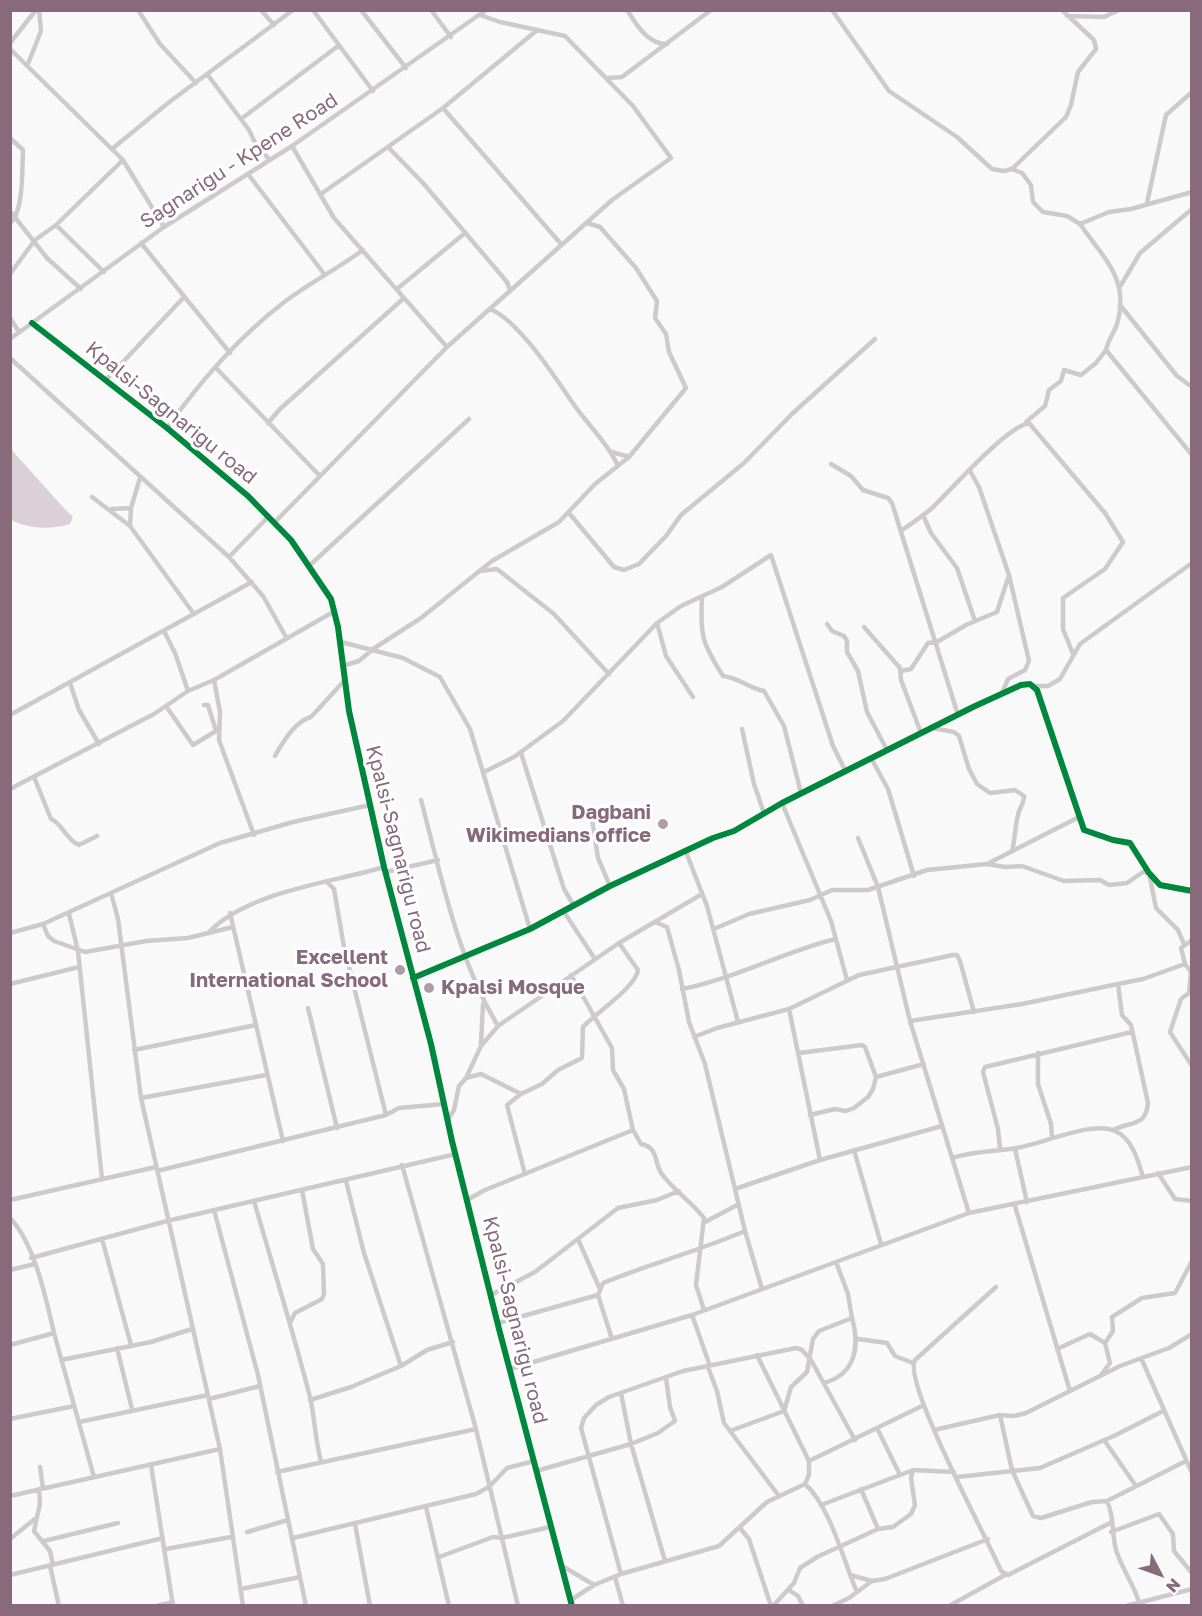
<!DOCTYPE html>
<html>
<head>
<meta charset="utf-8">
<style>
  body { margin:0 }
  #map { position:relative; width:1202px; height:1616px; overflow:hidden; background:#f9f9f9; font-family:"Golos Text",sans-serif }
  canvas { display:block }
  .frame { position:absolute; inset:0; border:12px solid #886a7b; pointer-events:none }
  .north { position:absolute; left:1130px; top:1544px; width:60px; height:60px; -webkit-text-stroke:4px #fff; paint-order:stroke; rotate:131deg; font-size:16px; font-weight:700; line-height:24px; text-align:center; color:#886a7b }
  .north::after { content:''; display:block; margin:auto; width:21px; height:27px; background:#886a7b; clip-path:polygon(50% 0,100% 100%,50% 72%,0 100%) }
</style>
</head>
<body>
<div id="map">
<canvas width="1202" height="1616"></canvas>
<div class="frame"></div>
<div class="north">N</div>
</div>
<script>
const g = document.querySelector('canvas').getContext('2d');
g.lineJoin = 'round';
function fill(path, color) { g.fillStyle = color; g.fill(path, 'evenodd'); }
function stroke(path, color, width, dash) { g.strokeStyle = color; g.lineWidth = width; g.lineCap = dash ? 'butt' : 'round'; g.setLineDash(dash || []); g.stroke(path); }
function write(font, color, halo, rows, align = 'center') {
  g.font = font + ' "Golos Text",sans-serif'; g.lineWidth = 6; g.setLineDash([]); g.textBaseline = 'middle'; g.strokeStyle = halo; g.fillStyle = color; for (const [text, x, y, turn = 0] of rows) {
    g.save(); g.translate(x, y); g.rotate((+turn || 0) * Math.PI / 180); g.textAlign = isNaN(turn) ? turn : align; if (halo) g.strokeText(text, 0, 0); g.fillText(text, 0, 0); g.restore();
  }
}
fill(new Path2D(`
  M10 448 61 505 73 517 70 524C50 530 29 529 11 520Z`), '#dbd0d8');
stroke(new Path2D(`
  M138 10 160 44 196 83
  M261 10 274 25
  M313 10 373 91
  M361 10 406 68
  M431 10 451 37
  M627 10C636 24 648 45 667 44
  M832 10 889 91 957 137 992 169 1004 171 1012 169 1022 173 1031 185 1033 202 1043 212 1067 216 1080 224 1109 212 1131 209 1192 192
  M1067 16 1104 17 1119 10
  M10 43 36 10
  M10 49 123 160 164 227
  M28 64 41 31 39 10
  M207 74 249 130 256 145 270 160
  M608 78 622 77 711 10
  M443 108 561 244
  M241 119 338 46
  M10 138 23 150C22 168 24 212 10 223
  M292 146 334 218 447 347
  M389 148 423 183 507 282 510 290
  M112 149 168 103 293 10
  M1012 169 1066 117 1071 105 1078 72 1096 49 1094 40 1062 10
  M248 174 325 275
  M321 194 443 108 536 31
  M1147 203 1166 115 1192 92
  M10 211 47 258 81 289
  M1080 224C1104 259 1130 279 1117 324 1114 333 1108 340 1106 350L1192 455
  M56 225 104 272
  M141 243 230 353
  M10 274 35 240 56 225 123 160
  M1121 285 1140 253 1192 209
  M397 289 465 233
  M1120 305 1177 376 1192 387
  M490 309C518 320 555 377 572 402 587 424 607 442 618 466
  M10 318 19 332
  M32 323 167 428 248 496 291 540 331 599 338 627 349 711 384 867 431 1044 452 1141 499 1329 572 1606
  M10 339 164 227 292 146 486 10
  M10 358 229 557 263 596 286 637
  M216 368 320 476
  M106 380 184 297
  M1026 422 1045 406 1049 390 1061 381 1064 370 1081 375 1096 363 1106 350
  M268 423 280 409 404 298
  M167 428C199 383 239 337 283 303 308 284 337 269 363 250
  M612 452 629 457
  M831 464 851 476 863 490 888 498 892 503 958 715
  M970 471 979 487 1009 575 1029 661 1025 670 1008 679 1002 693
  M92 497 130 526 194 614
  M112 509 131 508 140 478
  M569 513 614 567 624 570 639 564 666 536 681 515 744 463 793 413 875 339
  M923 515 931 533 957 568 975 621
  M275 522 447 347 612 200 671 158 633 106 565 36 500 22 480 15
  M130 526 131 508
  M902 530C912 523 923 516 932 508 951 490 1006 427 1029 423L1105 513 1123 542 1105 569 1063 598V629L1073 654
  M229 557 269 516
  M310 565 469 419
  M480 571 497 569 554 614 609 674
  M702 597C700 637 702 642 723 676 740 678 748 688 764 691L784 726 801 793
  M657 623 666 656 693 697
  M827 624 832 631 844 636 847 641V652L858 671 867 712 887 750
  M864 627 900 668 901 680 921 733
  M164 631 175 653 188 691
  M341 642 403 658 440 677 470 729 530 929
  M342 666 359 661 373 649 421 618 492 561 559 522 595 484 629 457 686 388 669 352 666 334 655 318 657 301 636 268 600 227 587 223
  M902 671 911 669 928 643 937 642 966 625 997 612 1008 578
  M214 680 220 712 219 740 254 835
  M70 683 79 710 99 744
  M1034 686H1048L1060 679 1080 644 1192 563
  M166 706 193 745 216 731 208 705H204
  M10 715 252 582
  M932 728 954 732 959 736 969 769 977 784 990 793 1015 790 1024 796C1024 804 1019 808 1018 815 1015 827 1015 839 1012 851
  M742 729 754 784 764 813
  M521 753 564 889 574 906
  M275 756C282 743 296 721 311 717L344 681
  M871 758 888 789 914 876
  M484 772 514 757 563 721 657 623 681 606 722 587 771 555 833 746 845 770
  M34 777 51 819C63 824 66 840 79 845L97 836
  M10 789 154 714 188 691 214 680 335 611
  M421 800C441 875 457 958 498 1026
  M782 803 831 921 847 980
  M592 819 598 858 610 886
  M858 838 878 887 910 1021 969 1213
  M686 852 707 906 738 1022
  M987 864 1079 817
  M386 872 438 860
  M327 882 334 889 344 947 386 1115
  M111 893 118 919 141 1098 220 1449 243 1606
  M564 912 595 959
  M230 913 283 1141
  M69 914 78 951 102 1179
  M655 922 667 927 679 970 689 1022 705 1064 745 1231 762 1289
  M43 924 220 843 293 822 370 805
  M714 929 749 914 810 900 832 890H868L927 870 987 864 1005 867 1022 866 1064 881 1100 880 1109 885 1127 883 1143 872 1149 873 1156 908 1178 930 1184 944
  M209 932C249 891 331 883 384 867
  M10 933 43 924 48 936 54 941 85 952 146 941 188 938 233 927
  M1185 964 1191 972 1189 993 1181 999 1170 1032 1192 1066
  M413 978 530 929 610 886 713 838 734 831 782 803 973 707 1021 685 1030 684 1037 690 1084 830 1113 840 1130 843 1149 873 1160 885 1192 891
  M10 984 79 967
  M682 989C733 979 784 952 835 939
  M308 1008 337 1128
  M789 1009 820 1160
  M910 1021 1022 1004 1118 984 1143 979 1185 964 1181 948 1192 940
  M694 1037 717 1028 789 1009 859 975 953 955H957L960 961 974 1012
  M481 1044 483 1004
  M134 1050 256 1025
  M799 1053 862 1045 865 1047 876 1077 873 1089 868 1097 854 1108 846 1111 835 1109 810 1115
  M1038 1053V1084L1051 1124 1052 1137
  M876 1077 924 1064
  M466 1078 481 1074 521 1094
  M141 1098 266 1075
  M448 1120 454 1110 459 1086 466 1078 481 1046 498 1026 619 943 702 894
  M633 1130 641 1144C658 1147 654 1161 661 1173 673 1190 692 1202 704 1218L696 1285 704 1310
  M1113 1130C1131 1121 1146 1127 1148 1103L1131 1025 1122 1015 1118 984
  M1000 1148 998 1129 983 1072 985 1067 1132 1032
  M1015 1149 1027 1202
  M854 1150 881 1244
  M952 1158C974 1151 994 1152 1016 1148 1040 1145 1092 1120 1115 1131 1132 1138 1138 1160 1143 1177
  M402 1165 476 1429 518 1606
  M157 1171 386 1115 399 1108 444 1104
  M1158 1173 1175 1199 1192 1201
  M525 1174 507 1105 521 1094 542 1084 558 1070 582 1058 583 1027C596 1013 636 987 638 970L619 943
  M735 1189 820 1160 942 1126
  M10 1200 156 1167
  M467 1200 485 1190 633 1130 624 1089 613 1070 612 1048 571 975
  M254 1201C273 1267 293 1331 310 1397 315 1419 315 1440 321 1461
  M1015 1206 1070 1391
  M214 1210 258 1375 306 1606
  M10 1218C35 1244 46 1299 54 1333
  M705 1222 739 1204
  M102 1239 131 1345
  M578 1239 599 1287
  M31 1258 167 1221 456 1154
  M10 1270 35 1264
  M996 1287 915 1360C902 1381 988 1540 1001 1571L1008 1575 1112 1522
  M491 1295 535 1272 618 1208 657 1200 679 1191
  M692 1315 710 1366
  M291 1321 295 1313 322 1299 324 1294 323 1264 313 1249 302 1190
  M498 1323 598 1295
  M612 1339 598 1295 603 1283C650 1264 698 1251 745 1231
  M858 1339 887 1343 895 1356 913 1363
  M10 1345 54 1333 94 1477
  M117 1348 132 1409
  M1057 1349 1090 1334 1105 1343
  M757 1355 809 1461V1475L805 1484C830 1506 843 1559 856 1590
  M1141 1358 1192 1473
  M61 1360 151 1342 192 1329
  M401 1366 427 1350 453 1342
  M708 1367 717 1391 724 1423 779 1496
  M510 1369 692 1315 969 1213 1192 1167
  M1101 1375 1110 1363 1105 1343 1113 1331 1112 1317 1142 1298 1175 1293 1192 1261
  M824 1383C856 1374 860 1346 852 1318
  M621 1393 631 1444 665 1561
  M209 1399 260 1386
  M310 1400 351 1387 401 1366 364 1253 346 1181
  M1000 1415 1012 1470 1033 1516 1041 1518 1092 1502 1107 1501 1186 1461
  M10 1419 74 1406
  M79 1422 208 1395
  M877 1428 900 1475 913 1470 954 1472
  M934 1430 1000 1415 1014 1416 1026 1413 1120 1366 1169 1348 1192 1334
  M730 1431 784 1411 791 1387 807 1372 813 1339 819 1331 852 1318 848 1294 836 1262
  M1104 1440 1136 1486
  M809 1461 922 1406
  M151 1465 173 1606
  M40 1467 43 1488
  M536 1471 631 1444 658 1433 675 1421 670 1407 666 1378
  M277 1472 476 1429
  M957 1477 1040 1468 1116 1435 1163 1411
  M39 1489 40 1504 34 1531 50 1551 53 1565
  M861 1489 878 1529
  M10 1496 220 1449
  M1107 1501C1115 1517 1111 1536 1117 1553 1123 1570 1134 1585 1139 1602
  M821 1505 900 1475
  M426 1507 449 1606
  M355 1524 370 1606
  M740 1528 749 1539 771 1606
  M247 1532 288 1520
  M1111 1532 1159 1514 1173 1534 1174 1551 1192 1573
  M293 1538 476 1494 489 1487 507 1468 534 1461
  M10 1539 36 1518
  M44 1541 118 1523
  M166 1549 231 1537
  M439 1557 493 1537 502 1538 550 1527
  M50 1566 59 1606
  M564 1567 594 1585
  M621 1574 581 1428 584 1418 596 1405 609 1397 683 1371 796 1348 802 1350 811 1360 855 1440
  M10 1575 163 1538
  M850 1575 872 1581 885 1579 988 1539
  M615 1577 623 1606
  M241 1589 300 1577
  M789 1590 798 1596 803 1606
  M571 1600 594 1585 621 1574 719 1546 767 1502 805 1484
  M156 1606 173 1602
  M773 1606 794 1583 800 1568 817 1557 878 1529 893 1527 911 1514 915 1505 911 1478 913 1470
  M832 1606 849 1598 872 1581
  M949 1606 1005 1575
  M1126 1606 1192 1589`), '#cdcacc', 4.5);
stroke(new Path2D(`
  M32 323 167 428 248 496 291 540 331 599 338 627 349 711 384 867 431 1044 452 1141 499 1329 572 1606
  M413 978 530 929 610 886 713 838 734 831 782 803 973 707 1021 685 1030 684 1037 690 1084 830 1113 840 1130 843 1149 873 1160 885 1192 891`), '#00873e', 6);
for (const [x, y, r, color] of [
  [663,824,6,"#b09ca7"],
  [400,970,6,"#b09ca7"],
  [429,988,6,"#b09ca7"]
]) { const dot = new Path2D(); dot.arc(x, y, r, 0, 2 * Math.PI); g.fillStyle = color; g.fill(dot); stroke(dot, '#fff', 2); }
write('20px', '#886a7b', '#fff', [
  ["Sagnarigu - Kpene Road",239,161,-33],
  ["Kpalsi-Sagnarigu road",171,413,39],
  ["Kpalsi-Sagnarigu road",398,849,76],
  ["Kpalsi-Sagnarigu road",515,1320,76]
]);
write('bold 20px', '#886a7b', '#fff', [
  ["Dagbani",651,813],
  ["Wikimedians office",651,836],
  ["Excellent",388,958],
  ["International School",388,981],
  ["Kpalsi Mosque",441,988,"left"]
], 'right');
</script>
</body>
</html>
